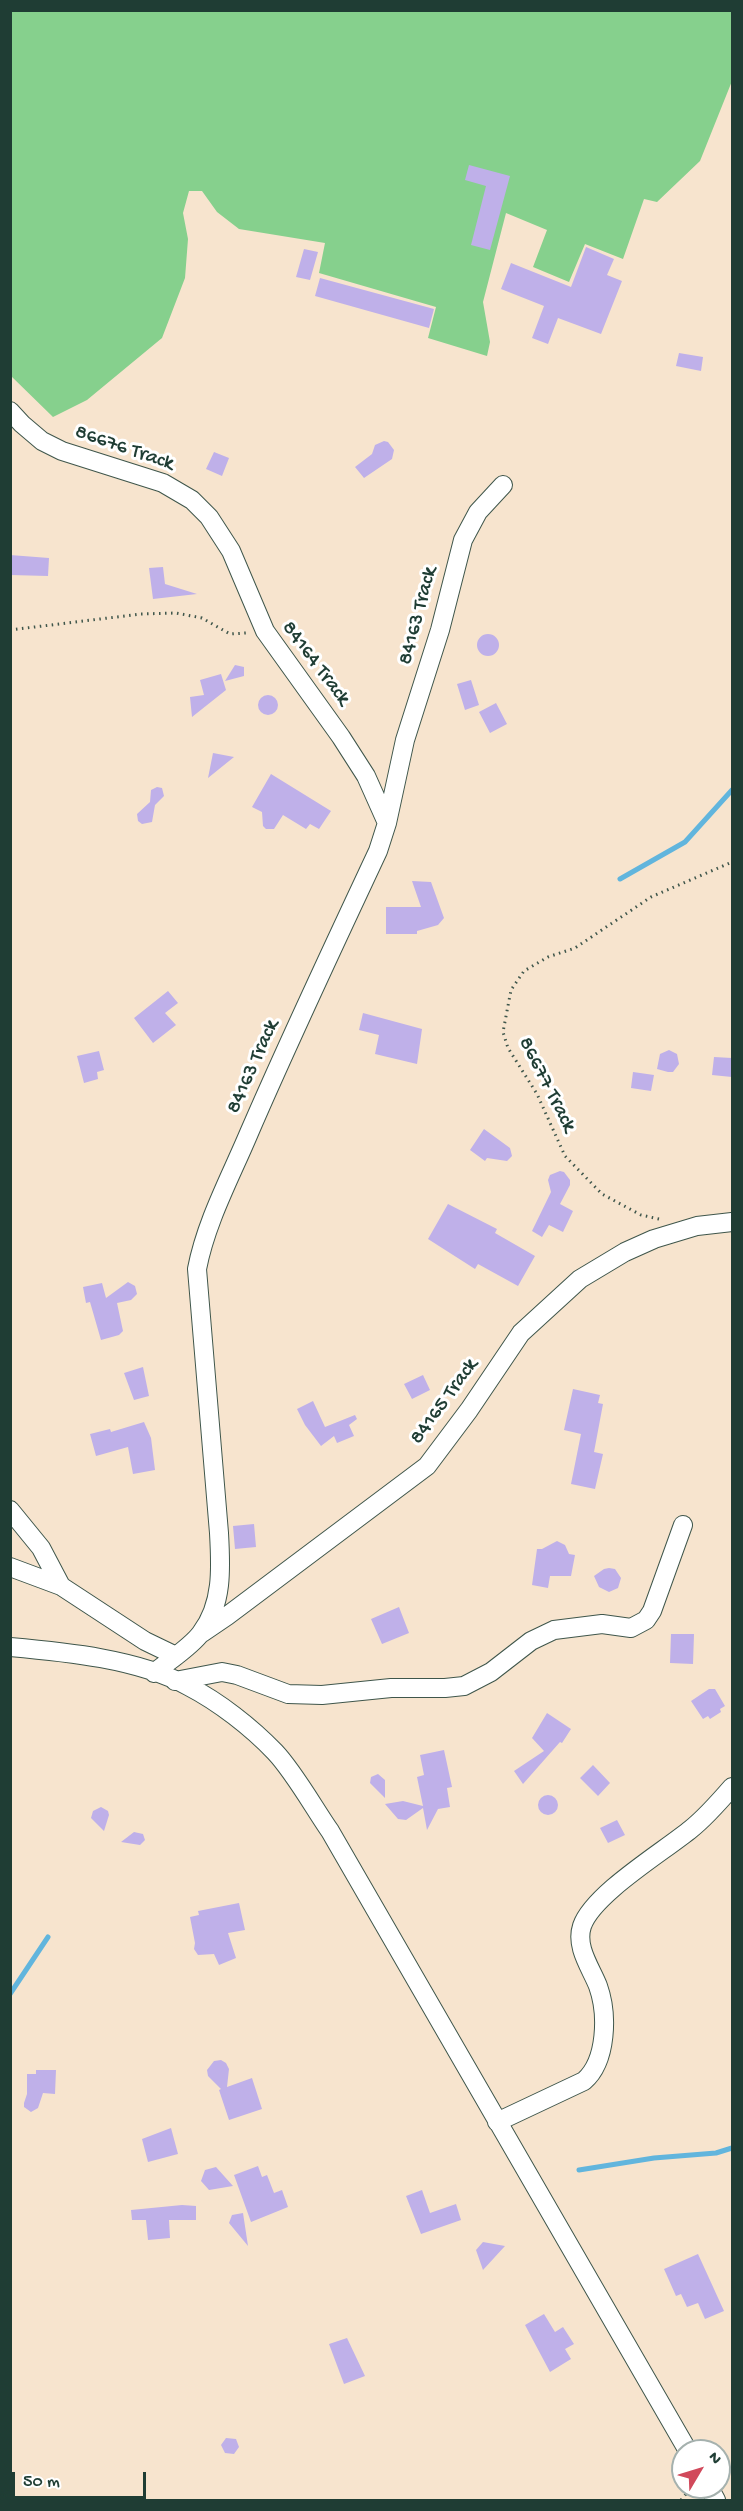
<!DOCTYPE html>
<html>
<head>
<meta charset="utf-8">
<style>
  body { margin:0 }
  #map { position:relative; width:743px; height:2511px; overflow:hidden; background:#f7e4ce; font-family:"Gochi Hand",sans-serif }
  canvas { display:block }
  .frame { position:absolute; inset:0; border:12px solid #1f3d34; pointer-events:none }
  .north { position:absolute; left:671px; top:2439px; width:60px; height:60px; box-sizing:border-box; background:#fff; border:2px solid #a5b1ae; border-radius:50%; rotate:52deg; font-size:16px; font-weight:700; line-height:24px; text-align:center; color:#1f3d34 }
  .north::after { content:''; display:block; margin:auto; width:21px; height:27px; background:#d1495b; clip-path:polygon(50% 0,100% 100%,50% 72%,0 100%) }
  .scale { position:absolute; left:12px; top:2472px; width:134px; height:27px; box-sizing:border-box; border:3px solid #1f3d34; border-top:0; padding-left:8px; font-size:18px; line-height:21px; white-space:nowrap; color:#1f3d34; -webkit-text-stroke:4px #fff; paint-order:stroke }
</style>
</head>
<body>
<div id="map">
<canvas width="743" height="2511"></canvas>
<div class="frame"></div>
<div class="north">N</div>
<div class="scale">50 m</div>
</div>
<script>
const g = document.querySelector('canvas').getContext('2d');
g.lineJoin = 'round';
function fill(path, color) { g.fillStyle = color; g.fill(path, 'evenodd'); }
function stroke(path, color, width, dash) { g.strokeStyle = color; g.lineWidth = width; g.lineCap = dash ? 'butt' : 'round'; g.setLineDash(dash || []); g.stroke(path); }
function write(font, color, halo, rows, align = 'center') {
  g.font = font + ' "Gochi Hand",sans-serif'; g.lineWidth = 6; g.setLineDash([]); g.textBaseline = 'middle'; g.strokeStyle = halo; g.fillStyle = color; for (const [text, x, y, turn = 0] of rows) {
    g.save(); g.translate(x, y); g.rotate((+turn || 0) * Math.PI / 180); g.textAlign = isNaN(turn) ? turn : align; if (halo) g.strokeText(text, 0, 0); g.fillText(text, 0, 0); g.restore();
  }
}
fill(new Path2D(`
  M10 11H732V81L700 161 657 202 644 199 623 259 585 244 569 282 533 267 547 230 506 213 483 302 490 342 487 356 428 338 436 307 319 273 325 243 239 229 217 212 202 191H189L183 213 188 239 185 278 162 338 87 400 53 417 11 376Z`), '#86d08d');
stroke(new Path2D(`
  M620 879 685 842 732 790
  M10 1994 48 1937
  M579 2170 654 2158 716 2153 732 2148`), '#61b5dd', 5);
fill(new Path2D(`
  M469 165 510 176 490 250 471 245 486 186 465 180Z
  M586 247 614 259 607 275 622 281 601 334 558 318 548 344 532 338 544 306 501 289 511 263 571 287Z
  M304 249 318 252 310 280 296 277Z
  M320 278 434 309 429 328 315 296Z
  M679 353 703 357 701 371 676 366Z
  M384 441 388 442 394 450 392 459 364 478 355 467 372 454 375 445Z
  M214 452 229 458 222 476 206 469Z
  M10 555 49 558 48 576 10 575Z
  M163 567 165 584 197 594 153 599 149 568Z
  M477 645a11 11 0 1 1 22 0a11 11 0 1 1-22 0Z
  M235 665 244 667V676L225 681Z
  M221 674 226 690 192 717 190 697 204 695 200 680Z
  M471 680 479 705 465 710 457 684Z
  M258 705a10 10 0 1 1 20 0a10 10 0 1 1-20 0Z
  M496 703 507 724 490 733 479 712Z
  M213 753 234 757 208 778Z
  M271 774 331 811 319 829 310 824 306 829 283 815 274 829H266L263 826 262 812 252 807Z
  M157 787 162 788 164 796 155 805 152 822 142 824 138 821 137 814 150 802 151 790Z
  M412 881 431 882 444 918 438 925 417 931V934H386V907H421Z
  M168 991 178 1003 165 1013 176 1025 153 1043 134 1018Z
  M363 1013 422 1029 417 1064 375 1054 379 1035 359 1030Z
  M669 1050 677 1054 679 1064 673 1072H668L657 1069 660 1054Z
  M99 1051 104 1070 97 1072 98 1079 84 1083 77 1056Z
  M714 1057 732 1058V1077L712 1075Z
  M633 1072 654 1075 651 1091 631 1088Z
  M484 1129 510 1148 512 1156 507 1161 487 1158 485 1161 470 1150Z
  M560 1171 564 1172 570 1180V1185L560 1204 573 1211 563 1232 549 1225 542 1237 532 1231 551 1192 548 1180 550 1175Z
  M448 1204 497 1229 495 1233 535 1256 518 1286 478 1264 475 1269 428 1239Z
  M128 1282 135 1286 137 1294 131 1300 117 1303 123 1331 119 1335 101 1340 90 1302 86 1303 83 1287 102 1283 106 1298Z
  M143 1367 149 1396 134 1400 124 1373Z
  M423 1375 430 1390 412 1399 404 1384Z
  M573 1389 600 1395 598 1403 603 1404 594 1452 603 1454 595 1489 571 1484 581 1434 564 1430Z
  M313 1401 325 1427 355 1415 357 1419 349 1425 354 1436 337 1443 334 1436 321 1446 305 1425 297 1409Z
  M144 1422 151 1438 155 1470 133 1474 128 1447 96 1456 90 1434 110 1429 111 1432Z
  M254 1524 256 1547 235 1549 233 1526Z
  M557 1541 565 1545 569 1554 575 1555 571 1576H550L548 1588 532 1585 537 1549H542Z
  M609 1568 615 1569 621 1578 618 1588 609 1592 599 1587 594 1576 604 1569Z
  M399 1607 409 1633 382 1644 371 1619Z
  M671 1634H694L693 1664 670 1663Z
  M709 1689H715L725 1706 720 1709 721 1712 710 1719 708 1716 703 1719 691 1701Z
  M547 1713 571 1729 562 1743 560 1742 523 1784 514 1771 544 1751 532 1738Z
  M444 1750 452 1787 447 1788 450 1807 438 1809 427 1830 423 1808 406 1820 398 1819 385 1804 403 1801 423 1806 417 1777 424 1775 420 1755Z
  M593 1765 610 1783 598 1796 580 1778Z
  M378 1774 385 1780V1798L370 1783 371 1777Z
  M538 1805a10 10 0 1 1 20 0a10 10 0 1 1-20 0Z
  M101 1807 108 1811 109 1815 104 1831 91 1818 93 1811Z
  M617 1820 625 1835 608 1843 600 1828Z
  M134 1832 143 1834 145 1840 140 1845 121 1842Z
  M239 1903 245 1930 228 1933 236 1958 219 1965 214 1954 198 1955 194 1949 195 1943 190 1917 199 1915 198 1911Z
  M221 2060 226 2063 229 2069 227 2087 252 2078 262 2109 229 2120 219 2090 221 2089 208 2076 207 2070 214 2061Z
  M36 2070H56L55 2094 43 2093 38 2108 31 2112 24 2107V2103L27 2094V2074H36Z
  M171 2128 178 2154 148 2162 142 2139Z
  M258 2166 262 2177 267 2175 274 2193 282 2190 288 2207 251 2222 234 2175Z
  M216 2167 233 2186 209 2190 201 2181 205 2170Z
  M422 2190 430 2213 456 2204 461 2220 421 2234 406 2196Z
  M182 2205 196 2206V2220H169L170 2238 148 2240 146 2220H132L131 2210Z
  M243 2213 248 2246 229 2223 232 2215Z
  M483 2242 505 2246 483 2270 476 2250Z
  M698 2254 724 2311 705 2319 698 2303 687 2307 681 2294 676 2296 664 2269Z
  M544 2314 555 2332 563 2327 574 2344 565 2349 571 2359 550 2372 525 2325Z
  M347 2338 365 2376 344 2384 329 2344Z
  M226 2438 236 2439 239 2447 234 2454 225 2453 221 2445Z`), '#bfb0e9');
const minor = new Path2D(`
  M10 411 22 424 42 441 62 451 163 483 192 500 209 517 231 551 265 631 341 737 366 776 387 823
  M10 1510 41 1548 61 1586
  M10 1567 61 1586 145 1641 174 1655
  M202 1633 227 1616 427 1466 469 1410 521 1333 580 1279 625 1252 654 1239 697 1226 732 1222
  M10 1647C66 1652 138 1659 188 1686 219 1702 251 1727 275 1752 294 1772 314 1808 330 1831L688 2451
  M154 1673C167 1662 191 1647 201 1633 223 1604 221 1568 219 1533L197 1269C206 1222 230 1178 249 1133 290 1038 334 945 378 851L387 823 405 740 440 630 463 540 478 512 503 485
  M175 1681 222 1672 237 1675 288 1694 322 1695 391 1688H445L464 1686 491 1672 531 1641 554 1630 602 1624 631 1628 646 1620 652 1611 683 1525
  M497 2122 584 2081C607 2061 608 2014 598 1986 591 1968 575 1947 582 1926 593 1894 663 1852 691 1829 706 1817 719 1802 732 1787
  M709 2487 716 2500`);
stroke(minor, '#3f564b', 20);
stroke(new Path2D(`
  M10 630 141 614 176 613 202 618 230 634 246 633
  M659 1219 641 1215 602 1194 565 1156 537 1094 508 1048 503 1032 511 990 524 971 548 957 575 948 651 897 732 862
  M681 2500 691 2488`), '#3f564b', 3, [1.5, 4.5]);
stroke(minor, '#fff', 18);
write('21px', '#1f3d34', '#fff', [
  ["86676 Track",124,449,19],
  ["84163 Track",419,616,-75],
  ["84164 Track",315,664,53],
  ["84163 Track",254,1067,-66],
  ["86677 Track",546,1085,63],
  ["84165 Track",445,1402,-54]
]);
</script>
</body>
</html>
